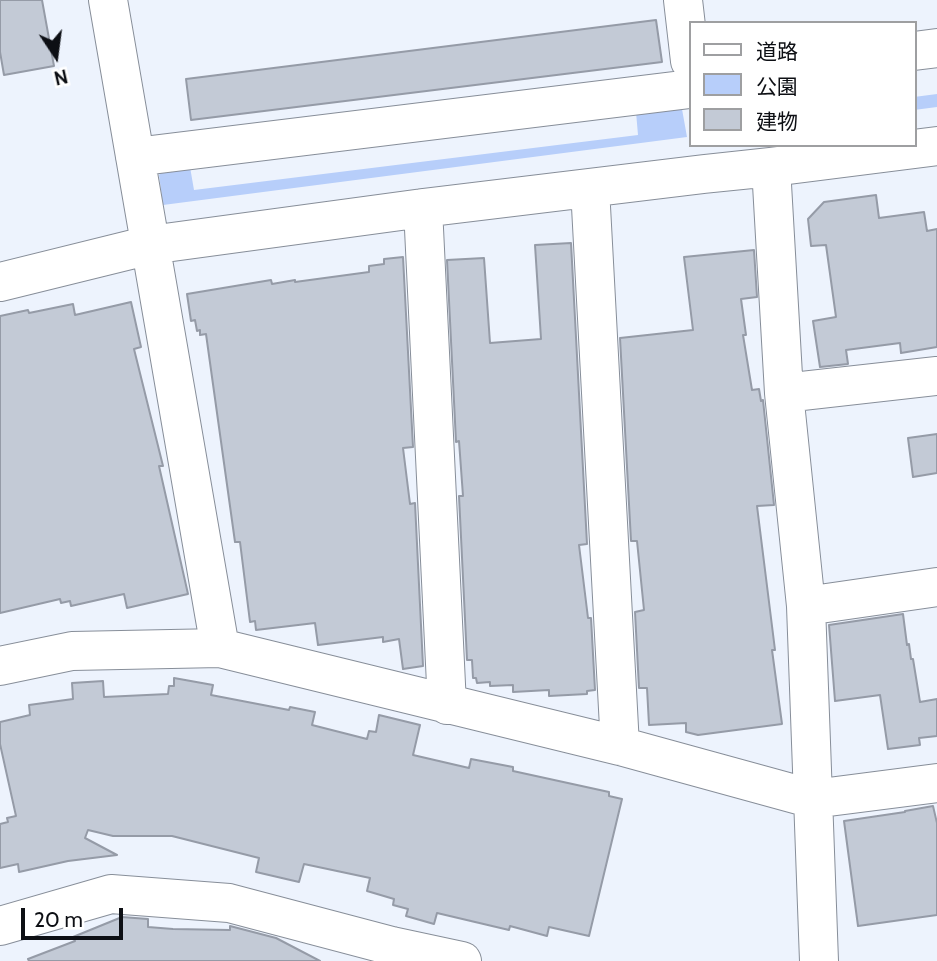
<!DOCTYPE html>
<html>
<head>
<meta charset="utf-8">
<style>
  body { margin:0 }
  #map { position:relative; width:937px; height:961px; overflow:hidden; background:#edf3fd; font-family:Cabin,"Noto Sans JP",sans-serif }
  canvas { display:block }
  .legend { position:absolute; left:689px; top:21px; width:228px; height:126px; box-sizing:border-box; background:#fff; border:2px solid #9e9fa1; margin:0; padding:9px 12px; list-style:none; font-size:21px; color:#0d0f14 }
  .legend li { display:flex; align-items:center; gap:14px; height:35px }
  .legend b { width:35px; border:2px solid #9e9fa1 }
  .north { position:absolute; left:21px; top:21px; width:70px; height:70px; -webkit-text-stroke:5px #fff; paint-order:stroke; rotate:167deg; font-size:19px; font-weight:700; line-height:28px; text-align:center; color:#0d0f14 }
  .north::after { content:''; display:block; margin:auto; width:24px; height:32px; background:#0d0f14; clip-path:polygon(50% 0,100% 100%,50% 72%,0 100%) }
  .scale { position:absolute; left:21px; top:908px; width:102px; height:32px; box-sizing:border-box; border:4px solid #0d0f14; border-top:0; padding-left:9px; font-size:21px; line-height:24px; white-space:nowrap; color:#0d0f14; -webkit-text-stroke:5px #fff; paint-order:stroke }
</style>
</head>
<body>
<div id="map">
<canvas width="937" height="961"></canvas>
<ul class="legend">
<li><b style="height:9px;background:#fff"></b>道路</li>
<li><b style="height:19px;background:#b7cefa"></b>公園</li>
<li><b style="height:19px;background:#c3cad6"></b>建物</li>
</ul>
<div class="north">N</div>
<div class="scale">20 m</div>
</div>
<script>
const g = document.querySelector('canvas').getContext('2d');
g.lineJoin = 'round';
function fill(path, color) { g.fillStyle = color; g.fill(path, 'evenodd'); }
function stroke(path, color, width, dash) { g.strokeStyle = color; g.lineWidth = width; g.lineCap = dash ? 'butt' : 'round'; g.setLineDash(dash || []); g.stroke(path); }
fill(new Path2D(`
  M937 94V107L914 110V97Z
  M682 109 687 137 163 205 159 175 172 161 190 167 194 190 638 135 636 112Z`), '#b7cefa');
const building = new Path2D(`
  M0 0H42L54 66 4 75 0 52Z
  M656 20 662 62 191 120 186 79Z
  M876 195 879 218 924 212 927 231 937 229V347L901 353 900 343 846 350 848 364 820 367 813 321 836 317 826 245 811 246 808 219 824 202Z
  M571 243 587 544 579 545 588 618H591L595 690 587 691V694L549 696V690L513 692V685L490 686V682L477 683 476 678H473L472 660H467L459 496H463L459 441 456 442 447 260 484 258 490 343 541 339 535 245Z
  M754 250 757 297 741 299 746 335H743L752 390 759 389 761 401 763 400 774 505 757 506 775 650H772L782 724 698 735 686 732V723L649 725 647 688H639L635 612 644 610 637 541H631L620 338 693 330 684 257Z
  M403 257 413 447 403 448 410 504 415 503 423 666 403 669 399 639 383 642V637L318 645 315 623 256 630 255 621 250 622 240 542H235L206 334 200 335V330L197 331 195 320 191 321 187 294 271 280 272 284 295 280V282L369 272V266L384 264V259Z
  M131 302 141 347 134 349 163 466H159L188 594 127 608 124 594 71 606 70 601 61 603 60 599 0 613V316L28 310 29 313 73 304 75 315Z
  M937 434V473L913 477 908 438Z
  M903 614 907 645 909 644 911 659H913L920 702 937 699V736L919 738 920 745 888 749 880 695 835 701 829 625Z
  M174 678 213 685 211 695 289 710 290 707 315 712 312 725 367 739 369 731 376 732 379 715 420 725 413 755 469 768 471 759 513 767V771L609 792V796L622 799 589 936 549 927 547 936 510 926 509 930 437 913 434 924 406 916 408 909 393 905 394 899 367 891 370 878 304 864 299 882 256 872 259 858 172 836H113L88 830 85 838 117 855 68 861 19 872 18 864 0 868V824L8 822 7 818 16 816 0 744V722L30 715 29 705 73 699 72 683 103 681 104 697 168 694 169 686H174Z
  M933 806 937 823V915L858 926 844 821 905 812V811Z
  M122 917 148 919V927L173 929 230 930V926L276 938 320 961H29L28 959 75 941 73 937Z`);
fill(building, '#c3cad6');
stroke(building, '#959ba7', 2);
const minor = new Path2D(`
  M108 0 220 648
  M683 0 690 61
  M914 51 937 48
  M135 157 690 89
  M771 167 784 393 806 606 819 961
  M590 188 620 746
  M423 208 447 705
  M0 282 150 245 423 208 704 174 771 167 937 146
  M784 393 937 376
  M806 606 937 587
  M0 666 72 651 220 648 620 746 813 799 937 783
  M0 926 111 894 229 903 392 946 462 961`);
stroke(minor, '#878e99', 40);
stroke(minor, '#fff', 38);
</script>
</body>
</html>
